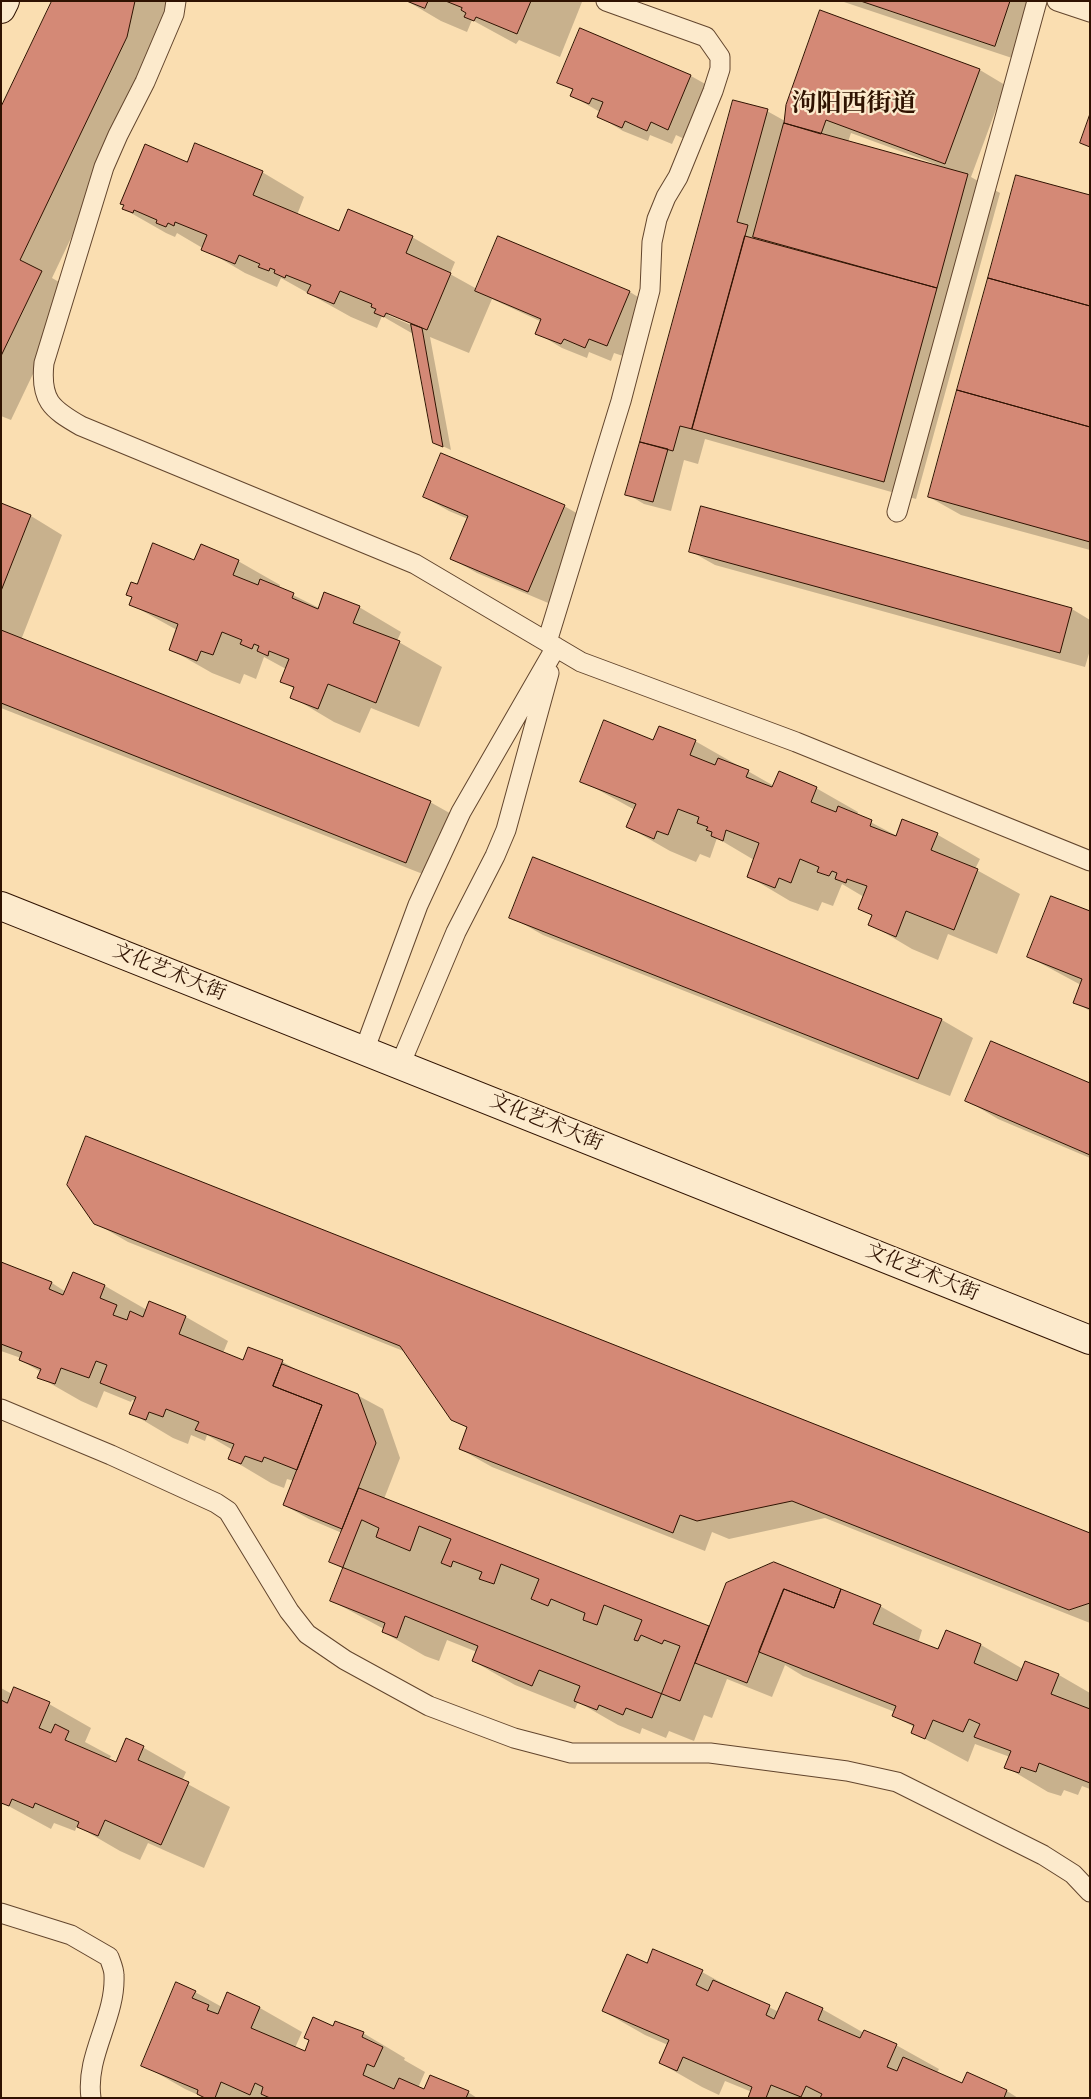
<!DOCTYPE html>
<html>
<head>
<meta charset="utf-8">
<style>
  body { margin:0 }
  #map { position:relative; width:1091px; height:2099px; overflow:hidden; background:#fadeb1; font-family:Alegreya,serif }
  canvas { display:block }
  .frame { position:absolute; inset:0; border:2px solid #2f1201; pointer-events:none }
</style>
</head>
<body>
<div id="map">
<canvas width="1091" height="2099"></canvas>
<div class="frame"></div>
</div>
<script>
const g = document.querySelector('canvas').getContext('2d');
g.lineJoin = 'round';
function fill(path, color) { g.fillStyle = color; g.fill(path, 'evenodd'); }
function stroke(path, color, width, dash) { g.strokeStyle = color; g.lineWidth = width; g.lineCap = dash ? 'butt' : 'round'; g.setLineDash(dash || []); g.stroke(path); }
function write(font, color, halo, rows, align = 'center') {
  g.font = font + ' Alegreya,"Noto Serif SC",serif'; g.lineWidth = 4.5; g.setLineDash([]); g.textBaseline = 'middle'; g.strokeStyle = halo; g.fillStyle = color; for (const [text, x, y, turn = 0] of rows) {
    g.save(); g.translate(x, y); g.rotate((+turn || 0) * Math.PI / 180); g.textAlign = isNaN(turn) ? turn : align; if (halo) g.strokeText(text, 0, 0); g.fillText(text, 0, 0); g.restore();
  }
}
fill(new Path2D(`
  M53 1H170L158 55 52 278 73 290 11 420 1 416V110Z
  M407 1H581L582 2 560 57 519 40 516 44 472 20 467 32 441 21Z
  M841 1H1048L1027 63Z
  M821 12 980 70 1005 85 971 177 1000 193 916 499 705 439 698 464 684 460 671 511 644 504 627 494 767 111 785 121ZM851 133 935 164V166L848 142Z
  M691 76 716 90 693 143 676 135 672 144 650 135 648 141 623 131 598 116 600 112 572 96 574 91 559 82Z
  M187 164 262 172 304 197 297 215 340 233 349 210 412 237 455 262 450 274 477 289 499 238 630 292 654 307 632 359 614 353 611 361 589 352 587 358 562 348 537 333 542 322 492 299 469 353 430 337 451 450 434 442 415 335 382 316 377 328 351 317 281 278 277 287 245 273 177 233 175 237 166 233 124 209ZM389 313 413 323V326L388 315Z
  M1090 196V550L961 515 929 497Z
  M424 497 564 506 589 520 553 605 477 573 452 559 468 519 449 511Z
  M1 505 31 516 62 535 21 640 430 802 462 820 438 880 1 708Z
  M702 508 1072 609 1090 620V650L1085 667 715 565 690 551Z
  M195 561H238L280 585 279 588 319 608 325 594 359 607 401 632 397 641 442 667 419 727 371 708 360 733 334 722 292 697 295 689 281 681 286 669 264 657 256 679 244 674 240 684 212 673 170 649 177 630 130 604 138 586Z
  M695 741 774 786 816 788 858 812 857 815 897 836 903 821 938 835 980 859 975 869 1020 894 997 954 948 934 938 960 912 949 870 924 873 916 859 908 864 897 842 884 833 906 822 902 818 911 790 901 748 876 754 860 717 838 710 858 700 854 696 862 670 851 628 827 635 810 582 781 654 742Z
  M1090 913V1011L1075 1002 1081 985 1029 957Z
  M511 917 942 1020 973 1038 950 1096 543 935Z
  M1090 1085V1158L998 1119 966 1100Z
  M95 1223 1090 1534V1623L825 1518 729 1539 712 1532 705 1551 492 1467 460 1449 468 1428 452 1419 406 1352 128 1242Z
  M1 1263 52 1283 66 1292 73 1273 105 1286 147 1310 150 1303 186 1317 228 1341 223 1353 244 1361 249 1348 283 1362 304 1374 357 1395 383 1409 400 1458 384 1499 710 1628 880 1606 922 1630 918 1643 939 1651 946 1631 981 1645 1023 1669 1026 1662 1059 1675 1090 1693V1789L1082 1786 1078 1795 1064 1790 1061 1796 1048 1792 1006 1767 1010 1757 975 1744 968 1762 912 1732 914 1727 894 1716 895 1712 803 1676 785 1665 772 1697 727 1679 712 1718 704 1715 694 1741 669 1731 666 1738 642 1728 640 1734 618 1725 578 1702 575 1709 515 1685 473 1661 477 1652 447 1640 439 1661 425 1656 383 1632 384 1629 332 1601 344 1569 331 1562 342 1533 309 1519 284 1505 294 1481 287 1479 284 1488 271 1483 229 1458 233 1450 207 1435 205 1441 191 1435 188 1444 173 1438 131 1413 135 1401 132 1400 131 1402 104 1391 97 1408 81 1401 39 1377 41 1372 20 1360 21 1358 1 1351Z
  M1 1688 12 1694 49 1704 91 1728 85 1742 111 1756 109 1760 117 1763 126 1740 144 1748 186 1772 182 1781 230 1807 204 1868 148 1843 140 1860 120 1851 77 1826 75 1831 54 1823 51 1829 1 1802Z
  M648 1964 702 1972 742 1994 779 2012 822 2009 864 2033 896 2045 939 2069 937 2073 963 2084 1007 2091 1018 2098H750L752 2092 725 2081 719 2095 702 2087 660 2063 668 2045 645 2035 603 2011Z
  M195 1992 222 2007 228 1994 260 2008 302 2032 295 2048 306 2052 334 2027 363 2033 405 2058 404 2060 425 2072 418 2088 425 2091 468 2092 477 2098H205L185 2089 143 2065Z`), '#0003');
const building = new Path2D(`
  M52 1H135L127 37 20 260 42 271 1 356V107Z
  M407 1H428L425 8Z
  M446 1H531L517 34 476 17 474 21 464 17 466 13 461 10 462 8Z
  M861 1H1010L995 46Z
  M820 10 980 69 945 164 826 120 821 134 784 123 786 105Z
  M580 28 691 75 668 130 651 122 647 131 625 121 622 128 597 117 603 102 592 98 589 104 570 96 573 89 557 83Z
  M733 100 768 109 737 222 748 225 692 429 680 426 673 451 640 442Z
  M1090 114V147L1080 143Z
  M784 123 968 174 937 288 753 237Z
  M195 143 263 171 253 195 339 231 348 209 413 236 406 253 451 273 427 330 386 313 384 317 374 313 376 309 371 307 372 304 340 291 334 304 307 293 311 285 286 275 285 278 274 273 275 270 270 268 269 271 258 267 260 264 239 255 235 264 201 250 207 235 175 222 174 226 168 223 166 227 156 223 157 220 134 210 133 213 122 209 124 205 120 204 145 144 187 162Z
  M1016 175 1090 195V306L988 278Z
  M498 236 630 291 607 346 589 339 585 348 564 339 561 344 535 334 541 319 475 291Z
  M745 236 937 288 884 482 692 429Z
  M988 278 1090 306V427L957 390Z
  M411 324 422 328 443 447 433 443Z
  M957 390 1090 427V542L928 497Z
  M640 442 668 449 653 502 625 495Z
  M441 453 565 505 528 592 450 559 468 516 423 497Z
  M1 503 31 515 1 591Z
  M701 506 1072 608 1060 653 689 552Z
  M153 543 194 560 201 544 239 560 233 575 258 585 260 579 294 593 292 598 318 609 324 592 360 606 353 623 400 641 376 703 328 684 318 709 290 698 294 687 280 682 289 659 269 651 268 656 257 651 259 646 254 644 252 649 240 644 242 640 222 632 213 655 201 651 197 661 169 650 178 624 129 605 132 597 126 595 131 582 137 584Z
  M1 630 431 801 406 863 1 703Z
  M604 720 653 740 659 726 696 740 690 755 715 765 718 758 749 770 746 777 772 787 779 771 817 787 811 802 836 812 838 806 872 820 870 826 896 836 902 819 938 833 931 850 978 869 954 930 906 911 896 937 868 925 872 915 858 909 867 886 847 879 846 883 835 879 837 873 832 871 829 876 817 872 819 867 800 859 791 883 779 878 775 888 747 877 759 843 726 830 723 841 711 836 712 832 706 830 708 827 697 823 699 817 678 809 668 835 657 831 654 839 626 827 636 804 580 782Z
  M533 857 942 1019 918 1079 509 918Z
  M1051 896 1090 911V1009L1073 1003 1082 979 1027 957Z
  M991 1041 1090 1083V1155L965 1101Z
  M86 1136 1090 1533V1603L1069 1610 792 1501 697 1521 680 1515 673 1533 459 1449 467 1427 451 1420 400 1346 94 1224 67 1185Z
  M1 1262 52 1282 49 1289 63 1295 73 1272 105 1285 100 1298 117 1305 113 1315 127 1320 130 1311 143 1317 149 1301 186 1316 179 1334 243 1360 248 1347 283 1360 273 1386 322 1405 297 1470 264 1457 262 1462 245 1456 241 1464 228 1459 234 1444 195 1430 199 1422 166 1409 163 1417 149 1412 146 1420 129 1414 136 1397 100 1383 107 1365 96 1361 89 1378 61 1368 55 1384 37 1378 41 1369 19 1360 22 1352 1 1344Z
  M282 1364 358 1394 376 1443 342 1529 283 1505 322 1405 273 1386Z
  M359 1488 709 1626 680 1701 329 1562Z
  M362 1520 379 1528 376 1537 410 1551 419 1526 451 1539 441 1563 451 1567 453 1561 482 1572 479 1579 494 1584 501 1564 539 1579 531 1599 548 1606 551 1599 585 1613 583 1620 597 1625 604 1605 642 1620 634 1640 638 1641 641 1635 662 1644 664 1640 680 1646 652 1718 626 1708 623 1715 599 1705 597 1710 574 1701 580 1686 539 1670 532 1686 472 1661 478 1646 405 1616 397 1638 382 1632 385 1623 330 1601Z
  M774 1562 841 1589 834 1608 784 1589 747 1683 695 1663 726 1583Z
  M784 1589 834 1608 841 1589 881 1605 873 1624 938 1649 946 1630 981 1644 974 1663 1017 1681 1025 1661 1059 1674 1051 1694 1090 1709V1783L1039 1763 1036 1772 1021 1767 1019 1773 1004 1768 1011 1751 974 1737 980 1724 969 1719 963 1732 933 1720 925 1739 911 1733 914 1725 892 1716 896 1706 759 1652Z
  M14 1687 50 1702 39 1728 51 1733 55 1724 69 1731 65 1740 116 1762 126 1738 144 1746 138 1760 189 1782 161 1845 105 1820 98 1836 77 1827 79 1822 35 1803 33 1808 12 1799 9 1806 1 1803V1700L7 1703Z
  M653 1949 703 1970 696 1985 708 1991 713 1980 770 2005 766 2015 774 2019 786 1992 823 2008 818 2020 860 2038 864 2030 897 2044 887 2067 897 2071 903 2057 962 2083 967 2072 1007 2090 1004 2098H820L822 2094 806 2086 801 2097 771 2085 766 2098H748L752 2087 683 2057 677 2071 659 2063 669 2040 602 2011 627 1954 647 1963Z
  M176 1982 196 1991 192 1998 209 2005 207 2010 218 2014 227 1992 260 2007 251 2028 305 2051 309 2040 304 2038 313 2017 333 2026 335 2021 364 2032 362 2037 383 2047 374 2067 367 2064 363 2075 394 2089 399 2078 424 2089 430 2075 469 2091 466 2098H270L261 2094 263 2087 255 2083 250 2095 221 2082 215 2098H205L197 2094 198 2090 141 2066Z`);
fill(building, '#d48976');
stroke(building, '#2f1201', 1);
const lane = new Path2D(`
  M176 1 174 14 145 82 118 135 104 167 44 363C40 400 51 409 81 426L415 564 581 662 796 742 1090 861
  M1057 1 1090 12
  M897 512 1037 1
  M547 642 621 401 650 290 652 242 657 219 666 197 678 177 713 91 720 69V57L706 37 606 1
  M364 1051 418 905 461 812 556 647
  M400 1065 456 932 495 856 506 830 549 673
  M1 1409 111 1455 216 1503 228 1511 289 1611 307 1634 345 1660 429 1706 514 1738 571 1753H710L847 1771 897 1782 1043 1855 1073 1874 1090 1892
  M1 1913 71 1935 109 1957C111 1963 114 1969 114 1975 116 2018 85 2055 91 2098`);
const secondary = new Path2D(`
  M1 9 5 1
  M1 906 1090 1340`);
stroke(lane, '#62452d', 21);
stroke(secondary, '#2f1201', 30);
stroke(lane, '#fceacc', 19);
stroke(secondary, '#fceacc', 28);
write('20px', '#2f1201', '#fceacc', [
  ["文化艺术大街",169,973,22],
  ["文化艺术大街",546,1123,22],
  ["文化艺术大街",922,1273,22]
]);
write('bold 25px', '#2f1201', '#fceacc', [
  ["泃阳西街道",854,105]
]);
</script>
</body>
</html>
